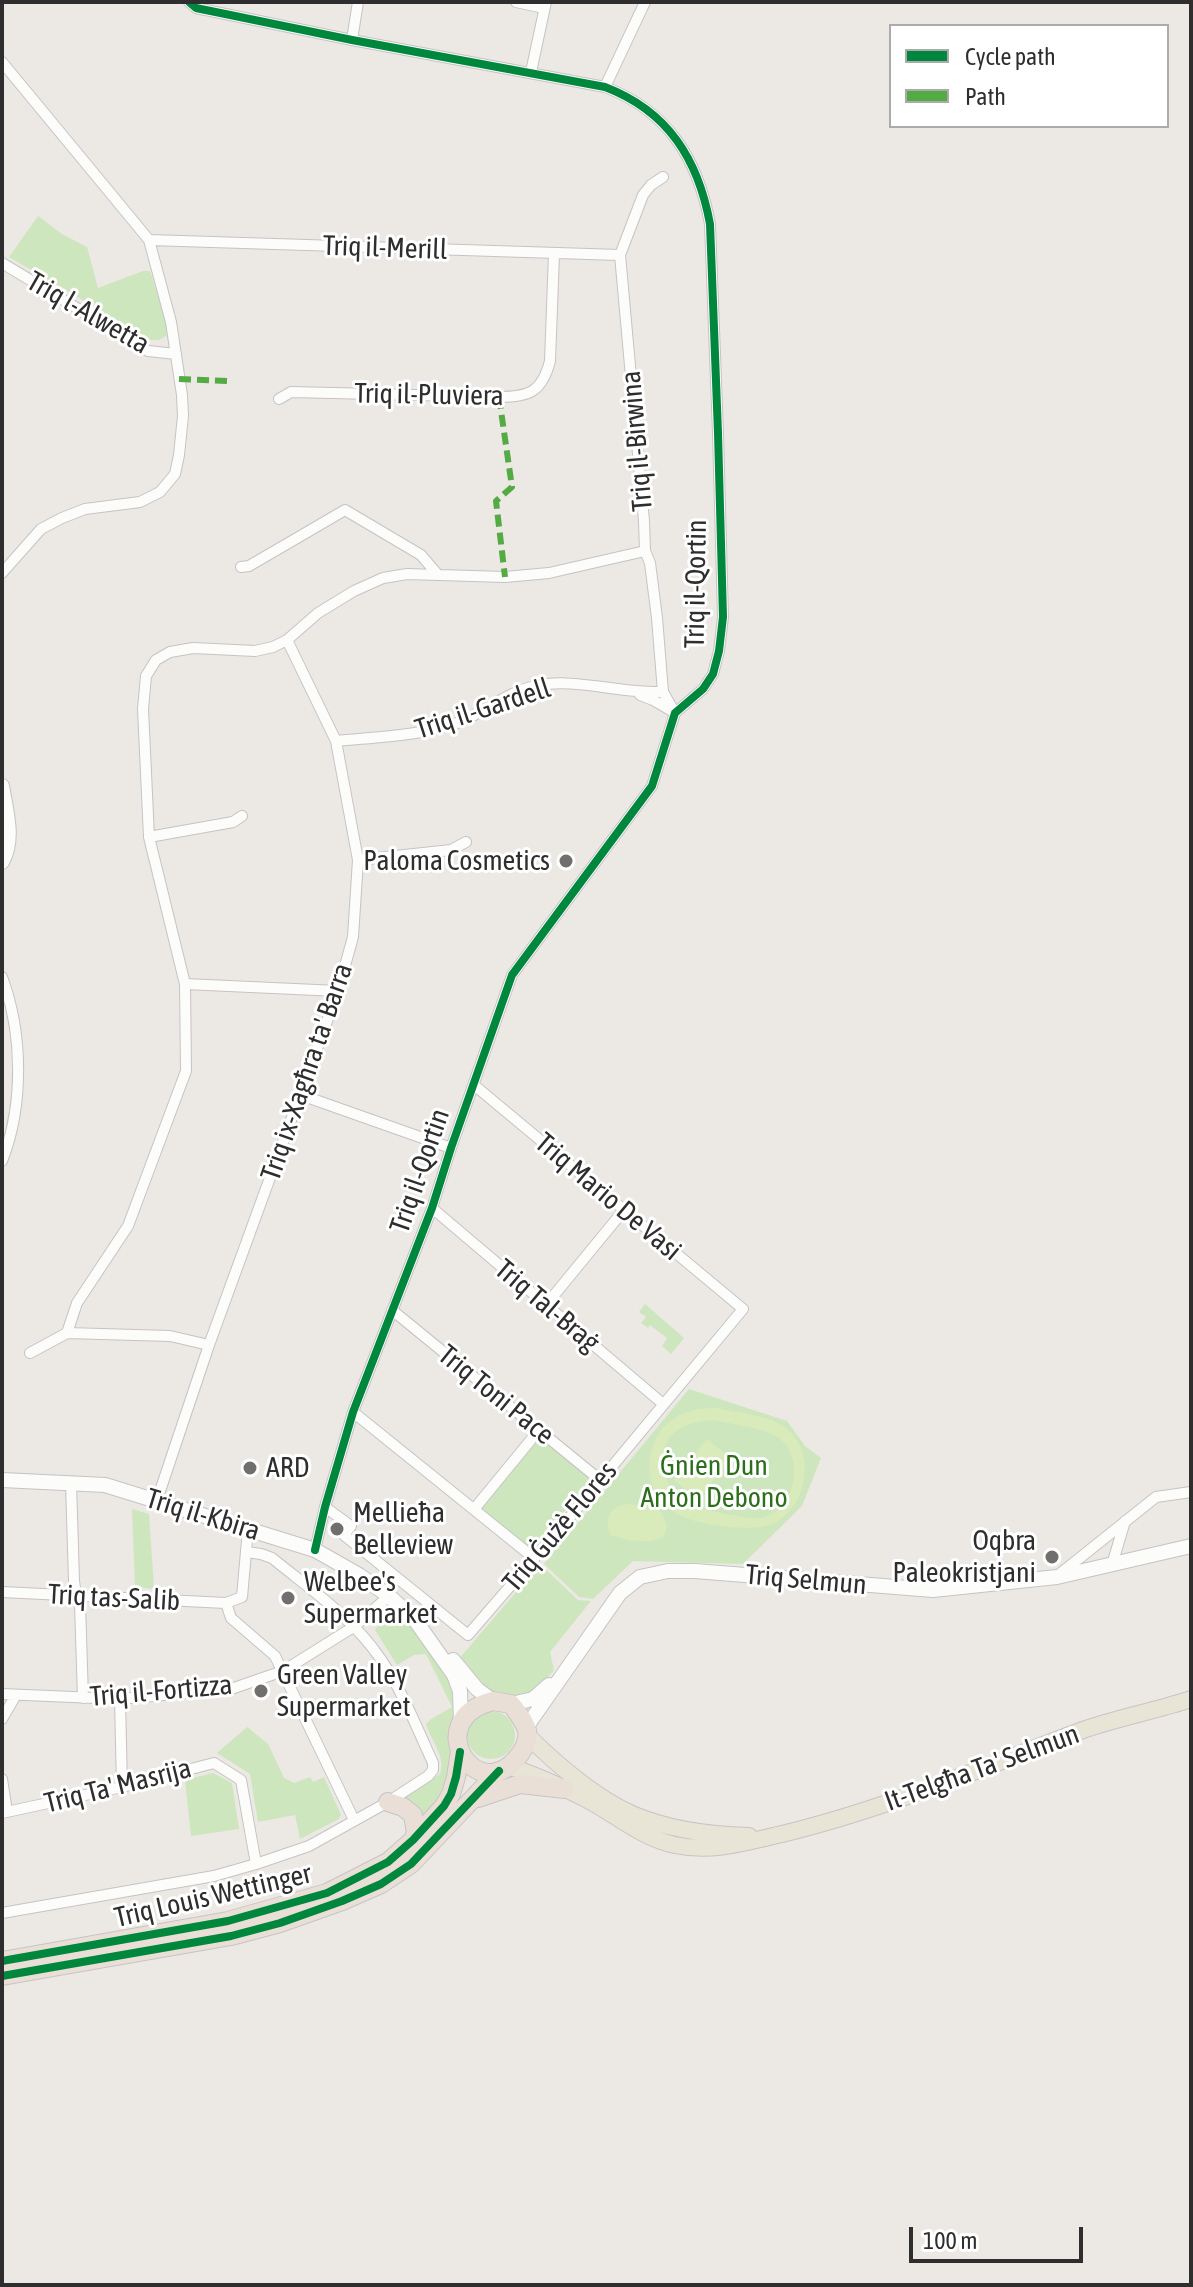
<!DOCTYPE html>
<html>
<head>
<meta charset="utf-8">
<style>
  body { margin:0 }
  #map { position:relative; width:1193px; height:2287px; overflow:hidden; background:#ece8e4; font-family:"Asap Condensed",sans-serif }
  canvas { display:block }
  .frame { position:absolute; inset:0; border:4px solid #2e2e2e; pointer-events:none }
  .legend { position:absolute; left:889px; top:24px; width:280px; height:104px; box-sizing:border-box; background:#fff; border:2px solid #ababab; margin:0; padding:10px 14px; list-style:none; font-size:24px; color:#2e2e2e }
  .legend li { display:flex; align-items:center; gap:16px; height:40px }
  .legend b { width:40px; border:2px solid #ababab }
  .scale { position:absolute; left:909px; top:2227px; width:174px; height:36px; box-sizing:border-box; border:4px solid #2e2e2e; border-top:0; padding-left:10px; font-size:24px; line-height:28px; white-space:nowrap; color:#2e2e2e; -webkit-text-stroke:6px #fff; paint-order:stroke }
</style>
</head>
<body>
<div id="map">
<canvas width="1193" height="2287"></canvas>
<div class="frame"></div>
<ul class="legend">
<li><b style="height:10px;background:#00873e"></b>Cycle path</li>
<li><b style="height:10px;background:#54ab44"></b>Path</li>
</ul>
<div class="scale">100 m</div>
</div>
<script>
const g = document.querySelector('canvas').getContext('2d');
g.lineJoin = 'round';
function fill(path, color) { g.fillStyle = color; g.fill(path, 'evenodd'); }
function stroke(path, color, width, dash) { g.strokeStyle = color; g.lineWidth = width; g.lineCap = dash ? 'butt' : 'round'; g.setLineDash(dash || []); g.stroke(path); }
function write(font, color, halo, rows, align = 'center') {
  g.font = font + ' "Asap Condensed",sans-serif'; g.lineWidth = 6; g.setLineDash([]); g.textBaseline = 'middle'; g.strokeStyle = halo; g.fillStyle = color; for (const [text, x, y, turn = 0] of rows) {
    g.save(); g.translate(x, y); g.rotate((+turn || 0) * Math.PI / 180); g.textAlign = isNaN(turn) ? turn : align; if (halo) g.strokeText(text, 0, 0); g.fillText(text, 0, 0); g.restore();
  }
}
fill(new Path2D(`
  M38 216 62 234 87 247 98 288 143 271H150L168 327 166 336 159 340H151L9 257Z
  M645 1304 684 1338 671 1354 662 1346 667 1338 650 1325 648 1328 641 1323 646 1317 639 1312Z
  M689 1389 787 1421 805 1446 821 1458 802 1506 743 1564 633 1561 593 1599 579 1597 544 1564Z
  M546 1442 591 1479 532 1551 480 1509 532 1444Z
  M132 1509 149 1514 154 1589 135 1587Z
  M540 1564 578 1600 591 1601 550 1652 554 1670 538 1689 515 1698 487 1690 458 1660Z
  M387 1616 402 1620 412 1628 443 1665 457 1701 450 1778 425 1822 403 1798 440 1774C446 1756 431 1741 426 1724L431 1719 452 1707 426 1654 414 1655 397 1665 375 1630 381 1621 380 1618Z
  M467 1735a24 24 0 1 1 48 0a24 24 0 1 1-48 0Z
  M247 1727 268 1744 284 1778 294 1783 310 1777 313 1782 324 1777 341 1815 339 1819 300 1839 295 1815 258 1822 250 1774 217 1753Z
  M213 1773 232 1783 239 1829 191 1836 185 1780Z`), '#cee6be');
fill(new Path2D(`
  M716 1408C738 1413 767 1414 786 1428 821 1455 804 1522 760 1527 738 1530 690 1524 672 1511 640 1489 643 1437 675 1418 688 1410 701 1408 716 1408ZM714 1420C730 1424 760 1428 774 1435 811 1454 794 1524 750 1518 731 1515 695 1510 680 1498 664 1486 656 1454 670 1437 681 1424 698 1421 714 1420Z
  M707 1439 731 1458 698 1499 674 1480Z
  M627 1504 648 1506 661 1512C684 1550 630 1543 611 1535 603 1520 610 1506 627 1504Z`), '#d9eabb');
const street = new Path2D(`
  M189 2 196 8 352 40 605 87C668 111 698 159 710 224L718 433 723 617 719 651 713 674 703 689 675 713 652 786 512 975 451 1148 432 1208 353 1412 325 1507 315 1550
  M516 2 544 8
  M352 40 358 2
  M2 62 149 240 171 322 182 395 183 416 179 455 175 474 160 492 140 502 85 509 62 518 41 529 2 573
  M531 72 546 2
  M605 87 645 2
  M663 177 651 185 643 195 620 255 644 521 645 551 650 563 657 618 663 692 675 713
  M149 240 620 255
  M2 263 148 351 176 354
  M279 399 291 392 499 397C529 397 542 392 550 361L554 254
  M241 567 249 566 345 510 421 555 438 575
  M640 695 653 700 672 711
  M336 741C376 737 419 736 457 723 484 713 507 692 535 686 573 677 622 694 663 692
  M149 837 233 822 242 816
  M358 860 451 850 466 842
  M2 977C23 1033 24 1105 2 1161
  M185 984 338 991
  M301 1095 451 1148
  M432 1208 662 1403
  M546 1305 624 1210
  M392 1310 600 1480
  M67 1333 170 1336 209 1345
  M30 1353 67 1333 77 1303 128 1226 186 1071 185 984 149 837 143 709 146 676 156 660 170 652 193 648 255 651 273 647 287 640 318 613 354 591 383 578 407 574 505 577 549 573 645 551
  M353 1412 534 1558
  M71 1482 74 1581 76 1595 80 1604 83 1698
  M157 1500 209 1345 338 991 353 937 358 860 336 741 287 640
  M325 1507 351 1526 344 1535 468 1635 575 1511 743 1309 474 1085
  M475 1508 539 1430
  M1112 1565 1125 1521
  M1061 1573 1156 1497 1191 1492
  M2 1592 226 1603 242 1597 248 1529
  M226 1603 231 1618 275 1656 354 1820
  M2 1694 120 1699 231 1689 283 1671 355 1626 389 1596
  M120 1699 122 1787
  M2 1719 16 1695
  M2 1779 7 1812
  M2 1813 122 1787 214 1763 241 1780 256 1864
  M2 1913 214 1876 256 1864 309 1846 388 1802 428 1776 433 1770V1763C417 1728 402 1690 380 1658 352 1617 310 1589 272 1558L261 1554 246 1552`);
const secondary = new Path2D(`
  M2 786C6 811 15 839 2 862
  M2 1480 105 1485 315 1550 359 1575 389 1596 415 1620 454 1675 460 1691 461 1723
  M453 1660 477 1689 493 1701
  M511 1704 533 1699 549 1685
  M527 1726 620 1593 640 1577 668 1571H695L933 1590 1057 1577 1191 1546`);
const primary = new Path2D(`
  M528 1736C556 1764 596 1798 632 1814 669 1830 709 1835 749 1836
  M511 1767C536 1775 560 1786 584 1798 614 1813 641 1838 675 1845 712 1853 747 1842 782 1834 885 1809 982 1768 1080 1731 1116 1718 1155 1711 1191 1699`);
const highway = new Path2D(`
  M493 1701 511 1704C525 1723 535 1733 520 1754 479 1812 418 1720 493 1701Z
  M478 1798 520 1784 565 1789
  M388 1802 403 1807 413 1815 416 1833 413 1840
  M2 1961 228 1921 327 1893 388 1862 413 1840 444 1806 451 1794 456 1777 460 1752
  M2 1976 231 1936 280 1923 342 1901 381 1884 411 1864 499 1771`);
stroke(street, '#c5c4c5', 12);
stroke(secondary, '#c5c4c5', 16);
stroke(primary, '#c6c5c4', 18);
stroke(highway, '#c6c5c4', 20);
stroke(street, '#fcfcfb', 10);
stroke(secondary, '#fcfcfb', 14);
stroke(primary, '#e8e4d6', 16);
stroke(highway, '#eadfd6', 18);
stroke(new Path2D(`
  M179 379 230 381
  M499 397 512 487 496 501 505 577`), '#54ab44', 6, [12, 6]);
stroke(new Path2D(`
  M189 2 196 8 352 40 605 87C668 111 698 159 710 224L718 433 723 617 719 651 713 674 703 689 675 713 652 786 512 975 451 1148 432 1208 353 1412 325 1507 315 1550
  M2 1961 228 1921 327 1893 388 1862 413 1840 444 1806 451 1794 456 1777 460 1752
  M2 1976 231 1936 280 1923 342 1901 381 1884 411 1864 499 1771`), '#00873e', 8);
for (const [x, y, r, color] of [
  [566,861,8,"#706f6e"],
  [250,1468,8,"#706f6e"],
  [337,1529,8,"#706f6e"],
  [1052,1557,8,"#706f6e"],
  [288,1598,8,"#706f6e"],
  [261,1691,8,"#706f6e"]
]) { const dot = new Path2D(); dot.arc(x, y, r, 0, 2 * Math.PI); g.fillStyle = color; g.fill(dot); stroke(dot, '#fff', 3); }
write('28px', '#2e2e2e', '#fff', [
  ["Triq il-Merill",385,248,2],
  ["Triq l-Alwetta",88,313,30],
  ["Triq il-Pluviera",429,395,1],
  ["Triq il-Birwina",637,441,-95],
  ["Triq il-Qortin",696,584,-89],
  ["Triq il-Gardell",483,709,-18],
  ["Triq ix-Xagħra ta' Barra",307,1072,-71],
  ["Triq il-Qortin",420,1171,-71],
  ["Triq Mario De Vasi",608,1197,40],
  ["Triq Tal-Braġ",547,1306,40],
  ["Triq Toni Pace",496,1395,39],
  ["Triq il-Kbira",203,1515,17],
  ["Triq Ġużè Flores",560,1527,-50],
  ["Triq Selmun",806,1580,5],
  ["Triq tas-Salib",114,1598,3],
  ["Triq il-Fortizza",161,1691,-5],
  ["It-Telgħa Ta' Selmun",982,1768,-20],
  ["Triq Ta' Masrija",118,1786,-14],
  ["Triq Louis Wettinger",213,1896,-13]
]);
write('28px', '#2e2e2e', '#fff', [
  ["Paloma Cosmetics",550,861,"right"],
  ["ARD",266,1468],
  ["Mellieħa",353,1513],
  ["Belleview",353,1545],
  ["Oqbra",1036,1541,"right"],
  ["Paleokristjani",1036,1573,"right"],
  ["Welbee's",304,1582],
  ["Supermarket",304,1614],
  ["Green Valley",277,1675],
  ["Supermarket",277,1707]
], 'left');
write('28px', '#2c6e1b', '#fff', [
  ["Ġnien Dun",714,1466],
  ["Anton Debono",714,1498]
]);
</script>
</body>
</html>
